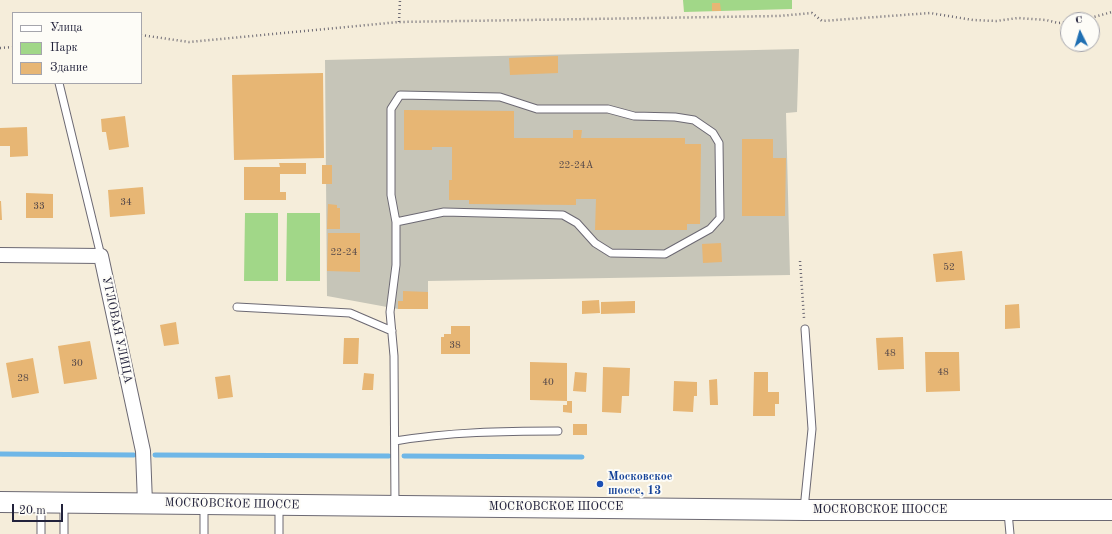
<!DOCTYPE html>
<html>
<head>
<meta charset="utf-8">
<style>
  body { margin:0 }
  #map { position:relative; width:1112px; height:534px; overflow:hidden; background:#f5edda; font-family:"Old Standard TT",serif }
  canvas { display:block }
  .legend { position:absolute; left:12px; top:12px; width:130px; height:72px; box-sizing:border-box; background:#fdfcf7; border:1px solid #a5a5ac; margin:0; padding:5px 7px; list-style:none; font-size:12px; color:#22223b }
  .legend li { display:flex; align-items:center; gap:8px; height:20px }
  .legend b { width:20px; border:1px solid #a5a5ac }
  .north { position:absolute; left:1060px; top:12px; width:40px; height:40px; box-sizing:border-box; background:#fdfcf7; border:1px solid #a5a5ac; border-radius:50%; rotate:355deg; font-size:11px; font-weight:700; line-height:16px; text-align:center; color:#22223b }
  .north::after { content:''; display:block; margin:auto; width:14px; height:18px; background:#1f6fb2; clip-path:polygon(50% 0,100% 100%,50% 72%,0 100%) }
  .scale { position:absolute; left:12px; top:504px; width:51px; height:18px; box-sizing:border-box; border:2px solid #22223b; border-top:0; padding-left:5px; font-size:12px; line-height:14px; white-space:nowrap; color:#22223b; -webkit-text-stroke:3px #fdfcf7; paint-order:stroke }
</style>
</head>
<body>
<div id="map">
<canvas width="1112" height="534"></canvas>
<ul class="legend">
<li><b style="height:5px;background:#fff"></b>Улица</li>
<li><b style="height:11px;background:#a1d788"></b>Парк</li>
<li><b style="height:11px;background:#e7b674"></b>Здание</li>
</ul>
<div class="north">С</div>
<div class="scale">20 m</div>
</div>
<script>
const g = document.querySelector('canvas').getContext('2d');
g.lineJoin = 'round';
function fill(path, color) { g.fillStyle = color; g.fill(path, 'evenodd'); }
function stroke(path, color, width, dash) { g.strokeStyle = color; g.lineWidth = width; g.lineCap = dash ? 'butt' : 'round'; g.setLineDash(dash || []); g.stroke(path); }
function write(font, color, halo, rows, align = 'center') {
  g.font = font + ' "Old Standard TT",serif'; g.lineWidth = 4; g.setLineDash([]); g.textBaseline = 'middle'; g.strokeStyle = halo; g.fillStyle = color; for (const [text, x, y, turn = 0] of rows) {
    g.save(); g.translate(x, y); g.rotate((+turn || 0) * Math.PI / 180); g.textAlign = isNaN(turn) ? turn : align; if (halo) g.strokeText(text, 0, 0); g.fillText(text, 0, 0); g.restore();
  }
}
fill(new Path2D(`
  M799 49 797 112 786 113 790 275 428 281V309H398L327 296 325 60Z`), '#c6c5b8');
fill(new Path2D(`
  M683 0H792V9L684 12Z
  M245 213H278V281H244Z
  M287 213H320V281H286Z`), '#a1d788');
stroke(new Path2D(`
  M0 454 134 455
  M155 455 389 456
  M404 456 582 457`), '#6fb7e7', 5);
fill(new Path2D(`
  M712 3H720L721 11H712Z
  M558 56V73L510 75 509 58Z
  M323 73 324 158 234 160 232 75Z
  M404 110 514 111V138H573V130H582L581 138H685V144H701L700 224H687V230H595L596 199H576V205L469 204V200H449V180H452V147H432V150H404Z
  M125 116 129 147 109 150 106 132H102L101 119Z
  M27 127 28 156 10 157V146H0V128Z
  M742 139H773V158H786L785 216H742Z
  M279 163H306V174H280V192H286V200H244V167H280Z
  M322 165H332V184H322Z
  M143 187 145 214 110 217 108 190Z
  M26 193 53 194V218H26Z
  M0 201H1L2 220H0Z
  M328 204 337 205V208H340V229H327Z
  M328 233H360V272L327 271Z
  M721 243 722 262 703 263 702 244Z
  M962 251 965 280 936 282 933 254Z
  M403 291 428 292V309H398V301H403Z
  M599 300 600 313 582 314V301Z
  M635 301V313L601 314V302Z
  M1019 304 1020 328 1005 329V305Z
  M176 322 179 344 164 346 160 325Z
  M451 326H470V354H441V337H444V334H451Z
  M903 337 904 369 878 370 876 338Z
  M344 338H359L358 364H343Z
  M90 341 97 379 64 384 58 346Z
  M925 352H959L960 391 926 392Z
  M33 358 39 393 12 398 6 363Z
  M530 362 567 363V401L530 400Z
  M603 367 630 368 629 396H622L621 413 602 412Z
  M575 372 587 373 586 392 573 391Z
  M754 372H768V392H779V404H775V416H753Z
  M364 373 374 374 373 390H362Z
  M230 375 233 397 218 399 215 377Z
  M717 379 718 405H710L709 380Z
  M674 381 697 382V396H694L693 412 673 411Z
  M567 401H572V413L563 412V405H567Z
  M573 424H587V435H573Z`), '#e7b674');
const service = new Path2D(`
  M59 83 101 256
  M237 307 350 313 392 331
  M395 441C449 432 503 431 558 431
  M41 504V534
  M64 505V534
  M279 506V534
  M395 506 394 356 390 312 396 265V222L391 195V109L400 95 500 97 537 109H608L634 116 675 117 694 120 713 133 719 143 720 218 710 229 665 254 611 253 595 243 577 223 563 215 444 212 396 222
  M804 509 812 429 805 329
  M1008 512 1010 534
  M204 534V506`);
const minor = new Path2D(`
  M0 255 101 256 143 451 145 503`);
const secondary = new Path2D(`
  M0 502 804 510H1112`);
stroke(service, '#6c6973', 9);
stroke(minor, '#6c6973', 16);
stroke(secondary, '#6c6973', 22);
stroke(new Path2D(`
  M1083 20 1112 12
  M399 22 400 0
  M141 35 189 42 399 22 779 16 812 13 822 21 930 13 973 20 996 21 1018 18 1046 20 1058 23 1068 22
  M0 48 13 47
  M800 261 804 318`), '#6c6973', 2.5, [1, 3]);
stroke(service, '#fff', 7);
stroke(minor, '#fff', 14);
stroke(secondary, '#fff', 20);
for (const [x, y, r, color] of [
  [600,484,4,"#1a4fb4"]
]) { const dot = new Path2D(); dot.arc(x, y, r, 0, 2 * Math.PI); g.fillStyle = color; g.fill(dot); stroke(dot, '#fdfcf7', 1.5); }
write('10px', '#534749', null, [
  ["22-24А",576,165],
  ["34",126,202],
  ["33",39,206],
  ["22-24",344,252],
  ["52",949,267],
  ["38",455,345],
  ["48",890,353],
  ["30",77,363],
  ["48",943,372],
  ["28",23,378],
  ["40",548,382]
]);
write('12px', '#22223b', '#fdfcf7', [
  ["УГЛОВАЯ УЛИЦА",117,330,78],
  ["МОСКОВСКОЕ ШОССЕ",232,504,1],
  ["МОСКОВСКОЕ ШОССЕ",556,507],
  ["МОСКОВСКОЕ ШОССЕ",880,510]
]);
write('bold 12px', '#164399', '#fdfcf7', [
  ["Московское",608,477],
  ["шоссе, 13",608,491]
], 'left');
</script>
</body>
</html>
